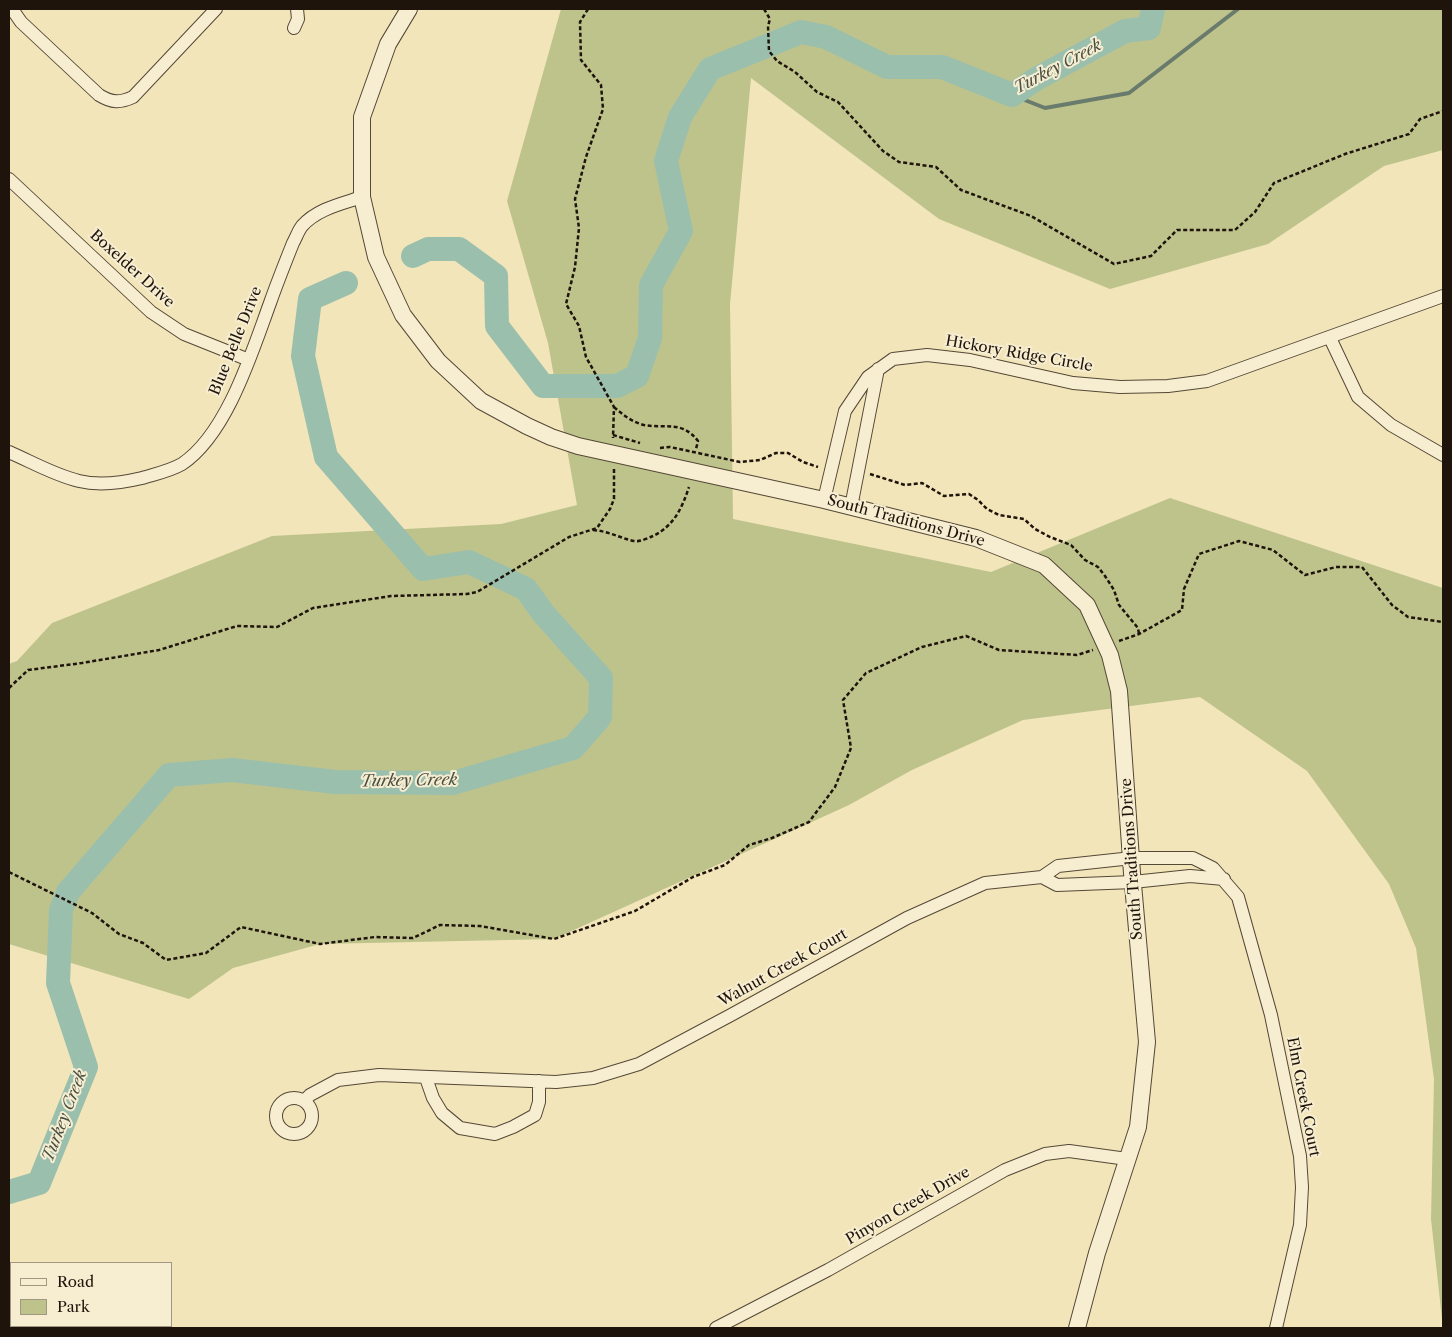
<!DOCTYPE html>
<html>
<head>
<meta charset="utf-8">
<style>
  body { margin:0 }
  #map { position:relative; width:1452px; height:1337px; overflow:hidden; background:#f2e5b9; font-family:"Libre Caslon Text",serif }
  canvas { display:block }
  .frame { position:absolute; inset:0; border:10px solid #1f140b; pointer-events:none }
  .legend { position:absolute; left:10px; top:1262px; width:162px; height:65px; box-sizing:border-box; background:#f7eed2; border:1px solid #a19782; margin:0; padding:6px 9px; list-style:none; font-size:15px; color:#1f140b }
  .legend li { display:flex; align-items:center; gap:10px; height:25px }
  .legend b { width:25px; border:1px solid #a19782 }
</style>
</head>
<body>
<div id="map">
<canvas width="1452" height="1337"></canvas>
<div class="frame"></div>
<ul class="legend">
<li><b style="height:6px;background:#f7eed2"></b>Road</li>
<li><b style="height:14px;background:#bec38c"></b>Park</li>
</ul>
</div>
<script>
const g = document.querySelector('canvas').getContext('2d');
g.lineJoin = 'round';
function fill(path, color) { g.fillStyle = color; g.fill(path, 'evenodd'); }
function stroke(path, color, width, dash) { g.strokeStyle = color; g.lineWidth = width; g.lineCap = dash ? 'butt' : 'round'; g.setLineDash(dash || []); g.stroke(path); }
function write(font, color, halo, rows, align = 'center') {
  g.font = font + ' "Libre Caslon Text",serif'; g.lineWidth = 4; g.setLineDash([]); g.textBaseline = 'middle'; g.strokeStyle = halo; g.fillStyle = color; for (const [text, x, y, turn = 0] of rows) {
    g.save(); g.translate(x, y); g.rotate((+turn || 0) * Math.PI / 180); g.textAlign = isNaN(turn) ? turn : align; if (halo) g.strokeText(text, 0, 0); g.fillText(text, 0, 0); g.restore();
  }
}
fill(new Path2D(`
  M561 9H1443V150L1384 166 1268 244 1110 289 939 219 751 78 730 304 733 519 991 572 1170 498 1443 588V1328L1431 1219 1434 1079 1416 948 1389 884 1307 771 1200 697 1023 720 912 770 849 805 554 939 320 944 233 968 189 999 9 944V666L11 663 17 661 52 623 272 536 501 524 577 505 548 343 507 201Z`), '#bec38c');
stroke(new Path2D(`
  M1012 95 1045 108 1129 93 1238 9`), '#697b6c', 4);
stroke(new Path2D(`
  M413 256 428 249H459L496 276 497 326 543 386H617L637 376 650 338 651 285 681 231 666 161 680 117 710 69 801 32 826 37 887 67H942L1012 95 1036 79 1125 31 1149 28 1153 9
  M9 1192 39 1183 86 1067 58 983 61 910 68 892 169 775 232 770 335 782 453 783 573 748 600 717 601 678 543 613 526 589 469 562 423 569 326 457 303 356 310 299 346 283`), '#9bbfad', 24);
const minor = new Path2D(`
  M12 9 21 22 99 95C112 103 120 103 133 97L216 9
  M294 28 298 19 297 9
  M9 179 151 312 184 334 249 360
  M1330 338 1358 397 1391 425 1443 455
  M9 452C32 462 54 475 79 481 100 486 121 483 142 478 155 474 170 471 182 464 227 434 252 352 270 303 277 283 285 263 293 243 296 238 298 231 302 226 317 209 341 204 362 197
  M824 500 845 411 868 377 893 359 927 355 970 360 1073 383 1120 387 1168 386 1207 381 1443 296
  M851 507 878 369
  M1042 877 1057 885 1133 882 1190 876 1224 879
  M426 1078 433 1098 442 1113 460 1128 495 1134 513 1127 535 1115 539 1102V1081
  M276 1116a18 18 0 1 1 36 0a18 18 0 1 1-36 0Z
  M304 1101 310 1095 338 1080 379 1075 556 1082 593 1078 639 1064 731 1015 907 918 985 883 1042 877 1058 866 1132 858H1193L1213 868 1238 897 1271 1015 1300 1156 1302 1187 1300 1225 1276 1328
  M716 1328 828 1270 1005 1170 1045 1154 1069 1151 1127 1159`);
const tertiary = new Path2D(`
  M409 9 388 44 362 117V197L376 257 403 315 438 361 481 401 527 426 551 437 578 446 824 500 976 538 1044 565 1087 605 1110 655 1119 691 1132 873 1147 1042 1138 1127 1097 1253 1077 1328`);
stroke(minor, '#544836', 14);
stroke(tertiary, '#544836', 18);
stroke(new Path2D(`
  M588 9 580 22 581 60 601 85 603 109 586 157 575 199 579 228 575 267 566 304 579 326 586 357 614 407 613 438
  M764 9 770 19 768 26 769 51 777 61 795 72 817 92 838 102 883 151 899 162 936 167 961 190 1031 216 1114 264 1151 256 1177 230H1235L1255 212 1274 183 1345 154 1409 134 1420 119 1443 111
  M614 407C623 415 632 422 644 425 665 429 682 420 698 441L696 449
  M613 435 640 443
  M660 448 670 447 740 462 760 460 776 453H788L803 462 818 467
  M870 474 905 485 922 483 944 496 969 494 978 500 987 509 999 515 1024 519 1035 529 1050 537 1071 545 1085 560 1098 567 1105 576 1114 590 1119 605 1138 628 1139 634
  M593 530C608 531 620 538 634 541 641 542 648 538 653 536 674 526 682 508 689 487
  M1119 641 1139 634 1182 610 1184 589 1199 554 1239 541 1273 550 1305 575 1336 567H1362L1392 605 1408 617 1443 622
  M9 688 28 670 82 663 159 650 237 626 277 627 313 608 391 596 467 594 477 592 569 537 597 528 610 509 614 499V469
  M9 872 92 913 119 934 143 943 166 960 206 953 241 927 320 944 375 937 413 938 440 925 480 926 554 939 635 911 693 877 725 865 749 845 772 838 809 822 835 787 851 748 843 700 866 673 922 647 966 636 999 650 1077 655 1093 650`), '#1f140b', 2.5, [4, 2.5]);
stroke(minor, '#f7eed2', 12);
stroke(tertiary, '#f7eed2', 16);
write('15px', '#1f140b', '#f7eed2', [
  ["Boxelder Drive",132,269,42],
  ["Blue Belle Drive",236,341,-68],
  ["Hickory Ridge Circle",1019,354,10],
  ["South Traditions Drive",906,521,15],
  ["South Traditions Drive",1132,859,-94],
  ["Walnut Creek Court",783,968,-29],
  ["Elm Creek Court",1303,1097,79],
  ["Pinyon Creek Drive",908,1206,-30]
]);
write('italic 16px', '#4a5044', '#f7eed2', [
  ["Turkey Creek",1058,67,-28],
  ["Turkey Creek",409,781,-1],
  ["Turkey Creek",65,1116,-69]
]);
</script>
</body>
</html>
